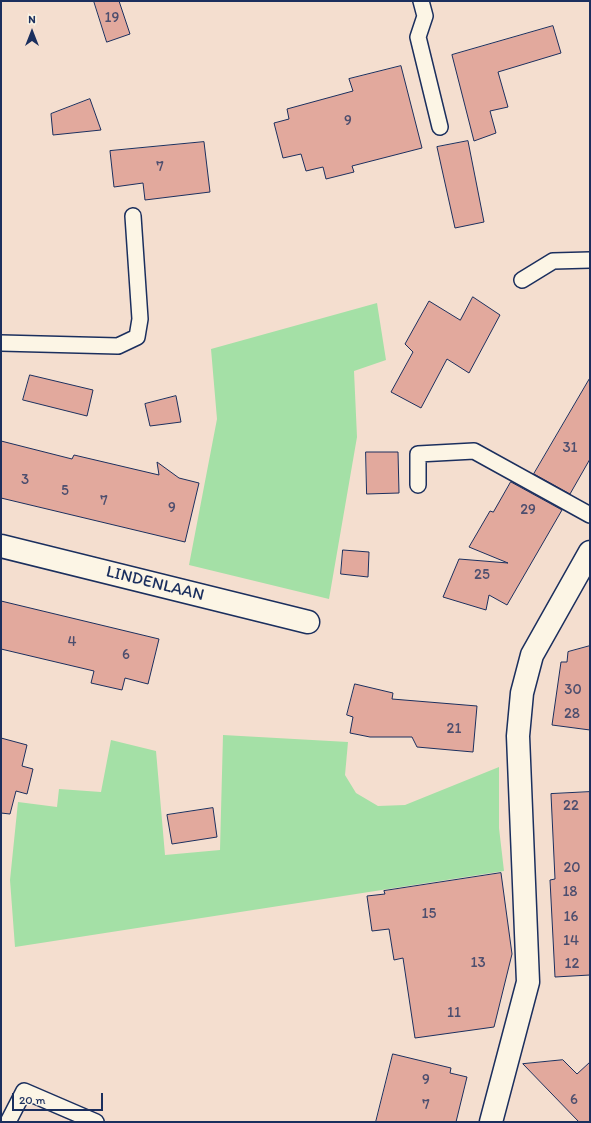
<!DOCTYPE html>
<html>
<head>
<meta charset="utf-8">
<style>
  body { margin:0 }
  #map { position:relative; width:591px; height:1123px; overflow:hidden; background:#f4decf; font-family:Itim,sans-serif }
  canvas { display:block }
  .frame { position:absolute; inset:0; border:2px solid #1b2f5e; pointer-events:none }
  .north { position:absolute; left:12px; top:12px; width:40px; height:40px; -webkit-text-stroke:3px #fcf5e5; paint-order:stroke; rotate:0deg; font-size:11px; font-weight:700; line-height:16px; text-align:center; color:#1b2f5e }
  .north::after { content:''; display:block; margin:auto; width:14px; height:18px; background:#1b2f5e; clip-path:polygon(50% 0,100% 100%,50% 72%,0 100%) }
  .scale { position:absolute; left:12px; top:1093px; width:91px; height:18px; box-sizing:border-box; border:2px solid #1b2f5e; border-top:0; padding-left:5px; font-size:12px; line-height:14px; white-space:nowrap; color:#1b2f5e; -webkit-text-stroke:3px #fcf5e5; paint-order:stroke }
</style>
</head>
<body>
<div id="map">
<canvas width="591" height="1123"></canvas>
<div class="frame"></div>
<div class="north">N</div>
<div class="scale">20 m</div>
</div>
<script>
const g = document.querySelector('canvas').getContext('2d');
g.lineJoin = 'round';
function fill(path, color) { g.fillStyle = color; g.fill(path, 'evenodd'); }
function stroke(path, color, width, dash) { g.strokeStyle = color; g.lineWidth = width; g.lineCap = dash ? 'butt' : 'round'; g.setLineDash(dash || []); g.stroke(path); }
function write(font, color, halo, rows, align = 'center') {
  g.font = font + ' Itim,sans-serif'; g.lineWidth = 3; g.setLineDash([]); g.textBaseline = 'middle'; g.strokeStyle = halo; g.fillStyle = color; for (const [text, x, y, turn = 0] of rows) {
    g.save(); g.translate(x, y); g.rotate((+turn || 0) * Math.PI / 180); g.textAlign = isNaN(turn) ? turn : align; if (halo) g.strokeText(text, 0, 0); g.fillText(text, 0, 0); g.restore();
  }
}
fill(new Path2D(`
  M377 303 386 360 354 371 357 437 329 599 189 565 217 419 211 349Z
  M223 735 348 742 345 775 356 793 378 806 405 805 499 767V828L504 871 15 947 10 880 18 802 57 807 59 789 101 792 111 740 156 751 165 855 220 850Z`), '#a4e0a6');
const building = new Path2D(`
  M94 1H119L130 34 107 42Z
  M553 26 561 53 498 72 508 107 490 111 496 133 474 141 452 55Z
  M401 66 422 148 352 166 354 172 326 179 323 167 306 171 301 154 283 158 274 123 289 119 287 109 353 91 349 79Z
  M90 99 101 130 53 135 51 114Z
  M468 141 484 222 455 228 437 147Z
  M204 142 210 192 145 200 143 183 114 187 110 151Z
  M473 297 500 315 469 373 447 359 421 408 391 392 413 352 405 344 429 301 460 320Z
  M30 375 93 390 87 416 23 400Z
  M590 378V459L570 494 534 474Z
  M176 396 181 422 150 426 145 404Z
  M1 441 72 459 74 455 159 475 157 462 179 478 199 483 185 542 1 498Z
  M366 452H398L399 493 367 494Z
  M511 482 562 510 507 605 489 595 486 610 443 597 459 559 508 563 469 547 490 511 493 512Z
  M343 550 369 552 368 577 341 574Z
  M1 601 159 639 148 684 125 678 122 690 91 683 94 671 1 649Z
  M590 646V730L552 725 561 662H567L568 652Z
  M355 684 393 693 392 699 477 706 473 752 417 747 412 737H370L350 733 353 717 347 715Z
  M1 738 27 745 22 766 33 769 27 794 16 791 10 814 1 813Z
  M590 792V975L555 977 550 880 555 879 551 794Z
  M213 808 217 837 172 844 167 815Z
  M501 873 512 954 494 1027 415 1038 403 958 394 960 389 929 372 931 367 896 385 894 384 891Z
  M393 1054 451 1068 450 1073 467 1077 456 1122H376Z
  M563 1060 577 1074 590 1062V1122H579L523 1064Z`);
fill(building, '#e2a99d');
stroke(building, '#1b2f5e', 1);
const lane = new Path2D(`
  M421 1 425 16 418 37 440 127
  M522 280 553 261 590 260
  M1 343 118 346 137 337 140 319 133 216
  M418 485V454L474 451 590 515
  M8 1122 24 1091 96 1122`);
const street = new Path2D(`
  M1 546 308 622
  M491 1122 528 982 518 736 522 693 532 655 590 552`);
stroke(lane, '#1b2f5e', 18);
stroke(street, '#1b2f5e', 25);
stroke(lane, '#fcf5e5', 15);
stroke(street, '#fcf5e5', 22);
write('15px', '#4d4e6e', null, [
  ["19",112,18],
  ["9",348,121],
  ["7",160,167],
  ["31",570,448],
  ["3",25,480],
  ["5",65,491],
  ["7",104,501],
  ["9",172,508],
  ["29",528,510],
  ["25",482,575],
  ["4",72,642],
  ["6",126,655],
  ["30",573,690],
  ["28",572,714],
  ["21",454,729],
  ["22",571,806],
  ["20",572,868],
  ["18",570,892],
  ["15",429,914],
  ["16",571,917],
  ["14",571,941],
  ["13",478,963],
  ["12",572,964],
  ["11",454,1013],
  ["9",426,1080],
  ["6",574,1100],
  ["7",426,1105]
]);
write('17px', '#1b2f5e', '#fcf5e5', [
  ["LINDENLAAN",155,584,14]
]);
</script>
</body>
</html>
